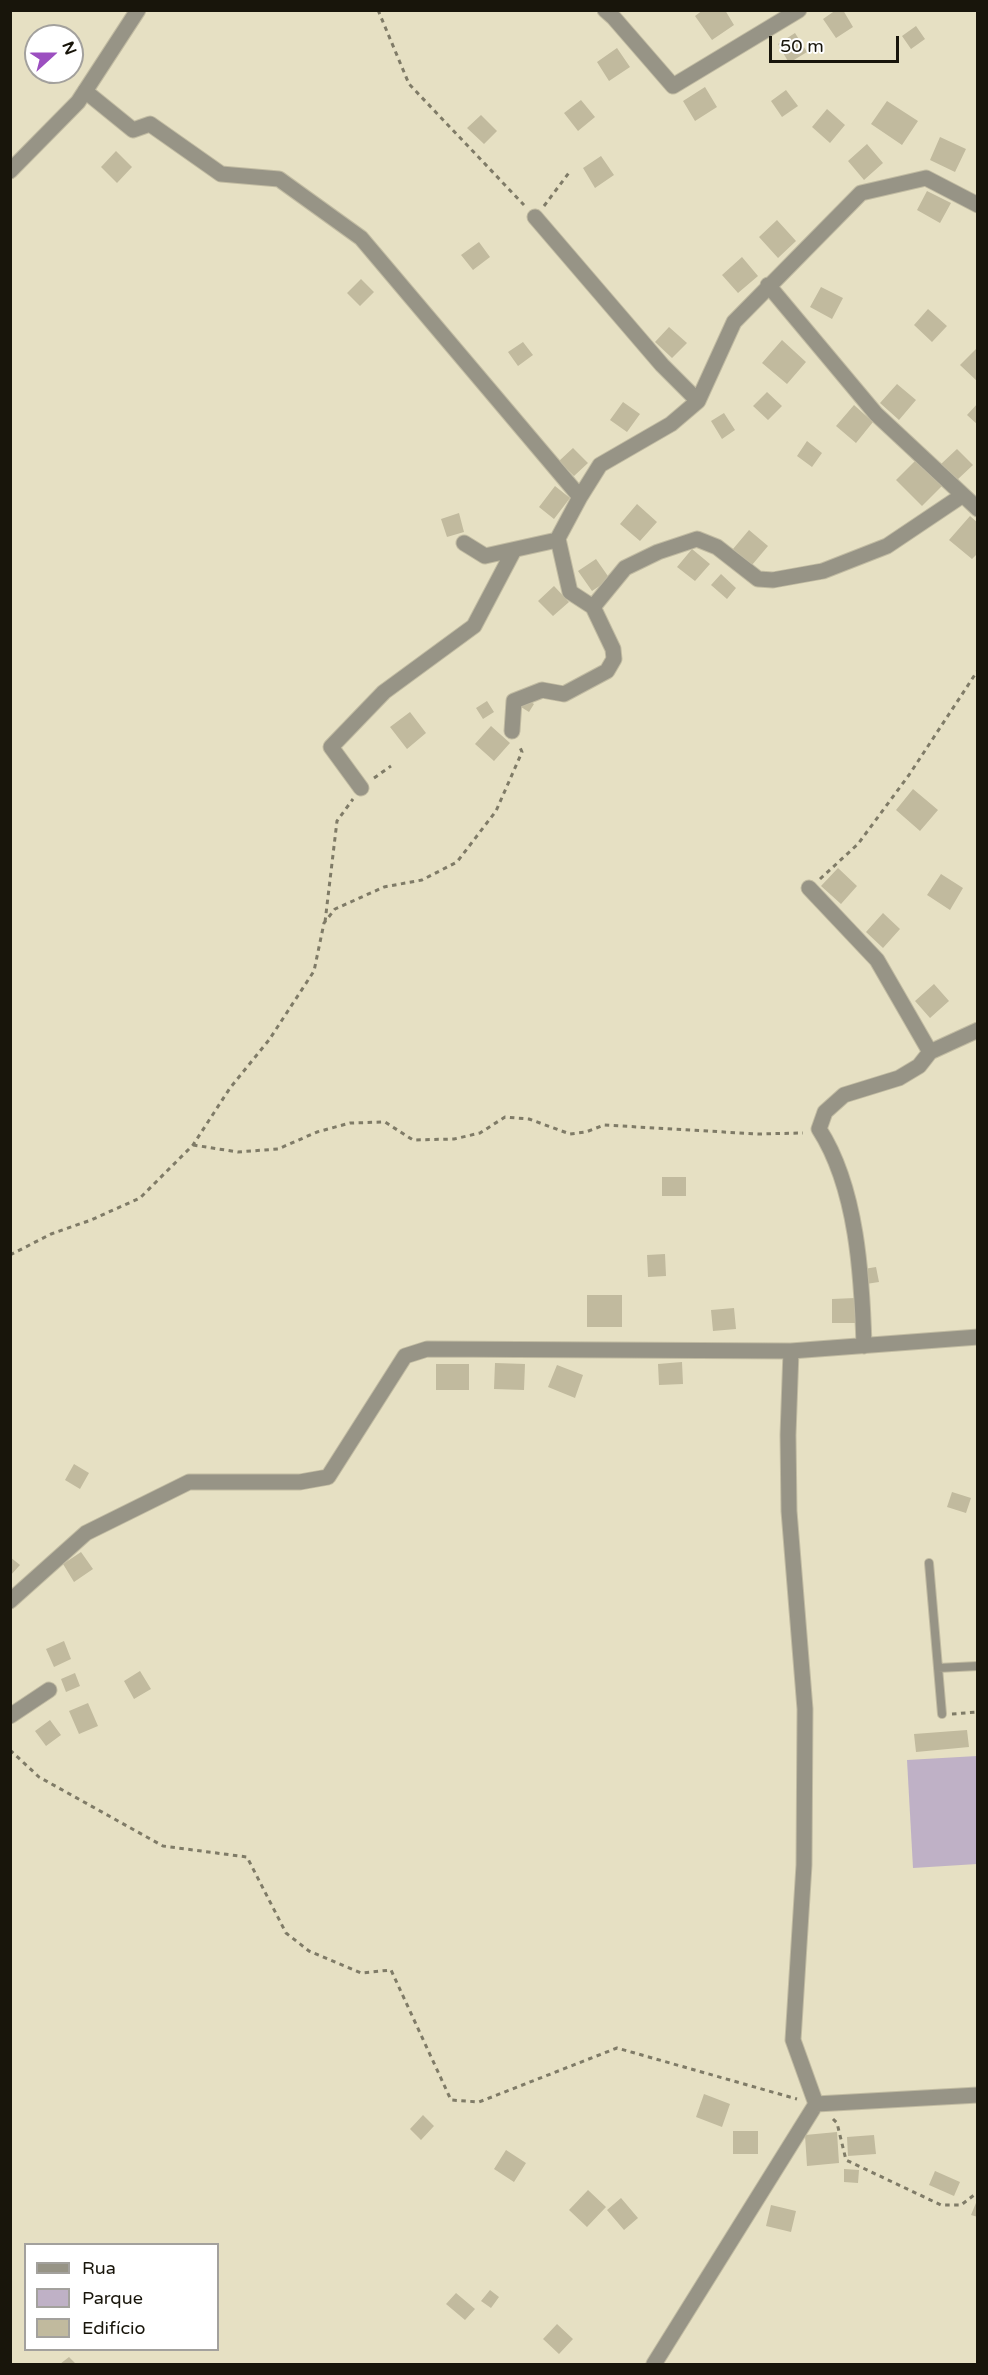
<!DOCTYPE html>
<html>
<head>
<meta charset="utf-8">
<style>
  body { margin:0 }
  #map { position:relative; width:988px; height:2375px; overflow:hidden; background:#e6e0c3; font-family:"Varela Round",sans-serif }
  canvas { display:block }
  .frame { position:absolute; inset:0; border:12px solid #18150b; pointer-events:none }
  .legend { position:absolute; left:24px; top:2243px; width:195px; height:108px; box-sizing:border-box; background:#fff; border:2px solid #a3a19d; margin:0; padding:8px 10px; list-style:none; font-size:18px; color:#18150b }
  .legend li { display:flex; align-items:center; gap:12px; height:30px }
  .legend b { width:30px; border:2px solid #a3a19d }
  .north { position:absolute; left:24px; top:24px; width:60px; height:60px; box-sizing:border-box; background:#fff; border:2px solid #a3a19d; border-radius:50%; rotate:69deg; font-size:16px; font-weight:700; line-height:24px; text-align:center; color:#18150b }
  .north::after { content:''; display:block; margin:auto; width:21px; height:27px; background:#9c4fc0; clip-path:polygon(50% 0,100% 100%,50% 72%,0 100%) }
  .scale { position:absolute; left:769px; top:36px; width:130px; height:27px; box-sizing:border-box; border:3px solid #18150b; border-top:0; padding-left:8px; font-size:18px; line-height:21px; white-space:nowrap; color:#18150b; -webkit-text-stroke:4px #fff; paint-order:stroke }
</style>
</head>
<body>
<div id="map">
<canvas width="988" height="2375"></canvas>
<div class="frame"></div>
<ul class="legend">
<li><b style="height:8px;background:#979486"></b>Rua</li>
<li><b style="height:16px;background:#bfb1c6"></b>Parque</li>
<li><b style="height:16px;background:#c1ba9e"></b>Edifício</li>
</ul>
<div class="north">N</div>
<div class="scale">50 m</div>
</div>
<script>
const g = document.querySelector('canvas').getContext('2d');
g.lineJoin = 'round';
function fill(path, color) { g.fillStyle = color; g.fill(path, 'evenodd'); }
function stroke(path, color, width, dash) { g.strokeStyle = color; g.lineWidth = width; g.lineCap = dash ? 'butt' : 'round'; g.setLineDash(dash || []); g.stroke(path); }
fill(new Path2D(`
  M977 1756V1864L913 1868 907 1760Z`), '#bfb1c6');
fill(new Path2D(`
  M703 10H725L734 25 712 40 695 16Z
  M836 10H843L853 27 836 38 823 19Z
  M916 26 925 39 911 49 902 36Z
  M795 33 807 52 789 63 778 44Z
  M617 48 630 67 609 81 597 62Z
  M705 87 717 107 695 121 683 101Z
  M786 90 798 106 782 117 771 101Z
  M581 100 595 117 578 131 564 113Z
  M887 101 918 121 902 145 871 124Z
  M827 109 845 125 830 143 812 127Z
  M481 115 497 131 484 144 467 128Z
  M940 137 966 149 955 172 930 160Z
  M867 144 883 163 864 180 848 161Z
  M116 151 132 167 117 183 101 167Z
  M601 156 614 175 595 188 583 168Z
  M927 191 951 203 940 223 917 210Z
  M777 220 796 241 778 258 759 237Z
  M479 242 490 257 473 270 461 255Z
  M742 257 758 276 738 293 722 275Z
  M361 279 374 292 360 306 347 293Z
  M821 287 843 298 832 319 810 307Z
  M928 309 947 326 932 342 914 325Z
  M669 327 687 343 672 358 655 342Z
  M782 340 806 362 787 384 762 363Z
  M523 342 533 355 518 366 508 352Z
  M978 347V382L960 365Z
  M897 384 916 400 899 420 880 403Z
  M767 392 782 406 768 420 753 406Z
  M623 402 640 414 627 432 610 420Z
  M978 403V425L967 415Z
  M854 405 873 422 856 443 836 426Z
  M724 413 735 430 722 439 711 421Z
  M807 441 822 453 812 467 797 456Z
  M573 448 588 463 574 476 559 461Z
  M957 449 973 465 957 480 941 464Z
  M916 460 942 486 922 506 896 480Z
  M555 486 570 498 554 519 539 507Z
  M637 504 657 522 640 541 620 524Z
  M459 513 464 532 447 537 441 519Z
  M970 516 978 523V553L972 559 949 540Z
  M749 530 768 546 752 565 733 549Z
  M692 549 710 564 695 581 677 567Z
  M596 559 610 579 592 591 578 571Z
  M721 574 736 588 727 599 711 585Z
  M554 586 569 602 553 616 538 601Z
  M526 699 534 704 529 712 521 707Z
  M487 701 494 712 483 719 476 708Z
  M410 712 426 733 407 749 390 727Z
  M491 726 510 743 494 761 475 744Z
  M913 789 938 810 920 831 896 810Z
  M838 868 857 886 841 904 821 886Z
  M941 874 963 888 950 910 927 895Z
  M883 913 900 929 883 948 866 932Z
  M934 984 949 1001 930 1018 915 1001Z
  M662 1177H686V1196H662Z
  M665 1254 666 1276 648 1277 647 1255Z
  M876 1267 879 1282 866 1284 864 1269Z
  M587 1295H622V1327H587Z
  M855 1298 856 1323H832V1299Z
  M734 1308 736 1329 713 1331 711 1310Z
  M682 1362 683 1384 659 1385 658 1364Z
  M495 1363 525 1364 524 1390 494 1389Z
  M436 1364H469V1390H436Z
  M557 1365 583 1375 575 1398 548 1387Z
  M74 1464 89 1473 80 1489 65 1480Z
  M952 1492 971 1498 966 1513 947 1507Z
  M81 1552 93 1569 74 1582 63 1564Z
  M10 1557 20 1565 10 1576Z
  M64 1641 71 1659 54 1667 46 1649Z
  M140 1671 151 1689 134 1699 124 1681Z
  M75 1673 80 1686 66 1692 61 1679Z
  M88 1703 98 1726 79 1734 69 1711Z
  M50 1720 61 1735 46 1746 35 1731Z
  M967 1730 969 1747 916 1752 914 1734Z
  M704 2094 730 2104 722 2127 696 2117Z
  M423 2115 434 2126 421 2140 410 2129Z
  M733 2131H758V2154H733Z
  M837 2132 839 2163 807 2166 805 2135Z
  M874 2135 876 2154 848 2156 847 2137Z
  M506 2150 526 2163 514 2182 494 2169Z
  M844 2169 859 2170 858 2183 844 2182Z
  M935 2171 960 2182 954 2196 929 2185Z
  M588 2190 606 2207 587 2227 569 2210Z
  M621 2198 638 2218 624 2230 607 2210Z
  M978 2198V2217L971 2215Z
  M771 2205 796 2211 791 2232 766 2226Z
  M490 2290 499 2297 491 2308 481 2301Z
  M456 2293 475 2309 465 2320 446 2304Z
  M557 2324 573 2339 559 2354 543 2339Z
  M69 2357 76 2364H60Z`), '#c1ba9e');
const service = new Path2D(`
  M929 1563 942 1714
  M938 1668 978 1666`);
const minor = new Path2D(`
  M605 10 614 18 673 86 799 10
  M85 91 133 130 150 124 221 174 279 179 361 238 580 497 557 540 485 556 464 543
  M10 171 78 102 138 10
  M535 217 662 365 698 401
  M768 285 876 414 978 509
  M580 497 600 465 671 424 698 401 734 322 861 193 926 178 978 205
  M593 607 625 568 658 552 697 539 717 547 758 579 773 580 823 571 887 546 963 495
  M512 731 514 701 542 690 564 694 607 671 614 659 613 649 593 607 570 592 558 539
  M361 788 331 747 384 692 474 626 514 550
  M809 888 877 960 930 1052
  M864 1346C862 1276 857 1188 819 1129L825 1112 844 1095 899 1078 919 1066 930 1052 978 1030
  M791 1351 788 1435 789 1511 805 1709 804 1865 793 2040 816 2104
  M10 1601 86 1533 189 1482H300L328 1477 405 1356 427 1349 791 1351 978 1337
  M10 1716 49 1690
  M816 2104 978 2095
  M654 2364 816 2104`);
stroke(service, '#c1bba2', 10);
stroke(minor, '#c1bba2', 17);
stroke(new Path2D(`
  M378 10 409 84 524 205
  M544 206 571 170
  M374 778 391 766
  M820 879 858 844 909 775 978 670
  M325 922 337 821 353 799
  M193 1145 238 1152 278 1149 317 1132 350 1123 385 1122 413 1140 454 1139 480 1133 505 1117 529 1119 570 1134 586 1132 604 1125 758 1134 803 1133
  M10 1255 51 1234 91 1220 140 1198 193 1145 230 1088 269 1040 314 971 324 923 335 909 384 887 422 880 457 862 496 811 522 752 519 745
  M952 1714 978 1712
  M10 1750 39 1777 163 1846 247 1857 286 1933 309 1951 361 1973 391 1970 451 2100 479 2102 617 2048 797 2099
  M833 2119 837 2123 846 2160 941 2205H961L978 2192`), '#7f7b67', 3, [4.5, 4.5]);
stroke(service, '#979486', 8);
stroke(minor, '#979486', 15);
</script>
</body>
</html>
